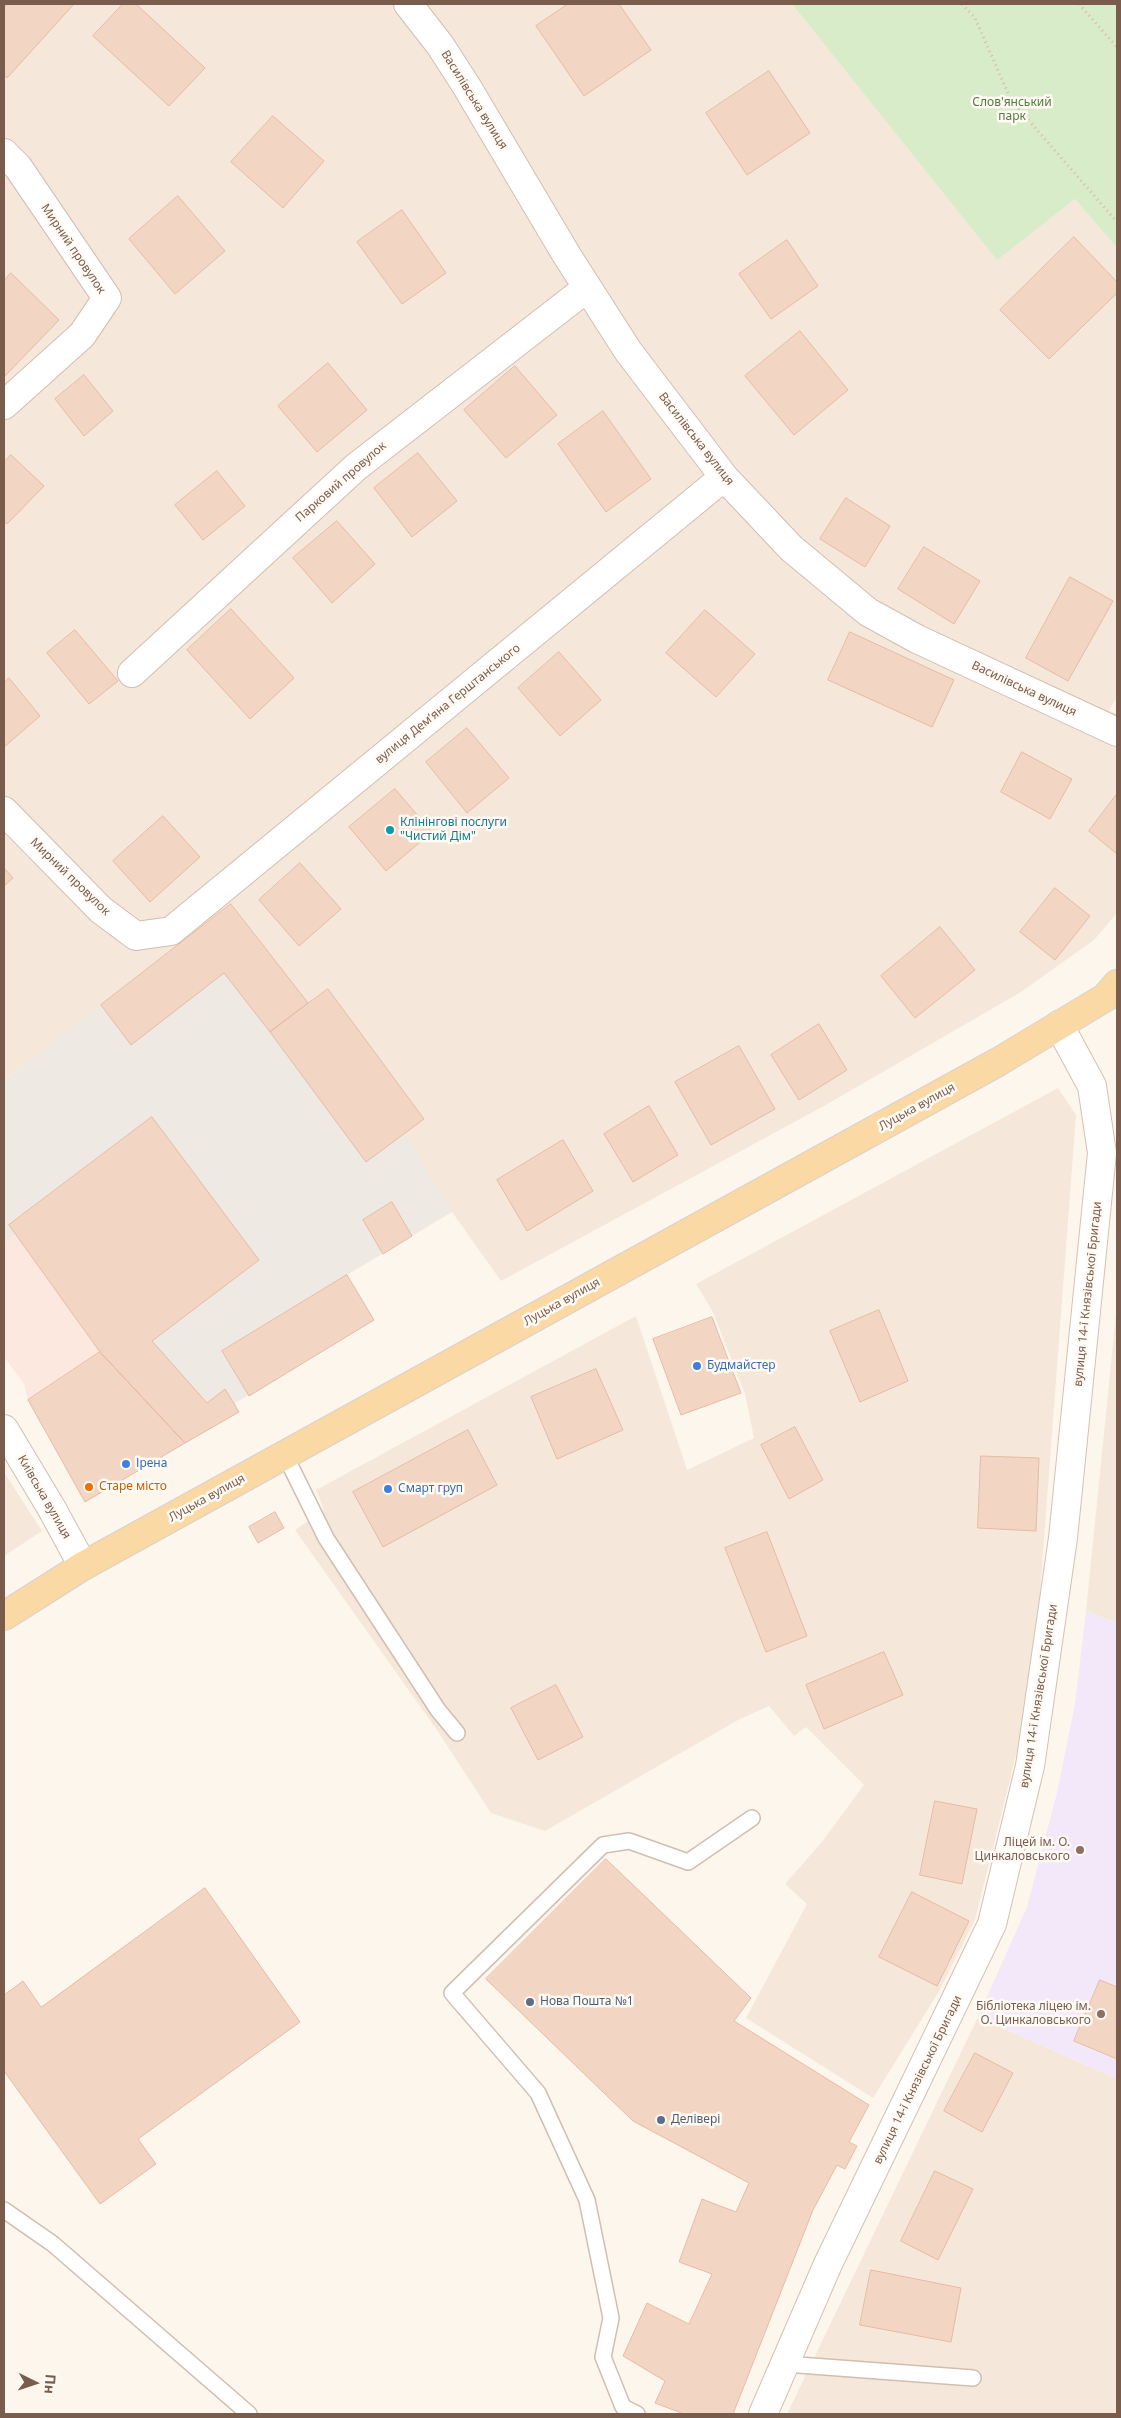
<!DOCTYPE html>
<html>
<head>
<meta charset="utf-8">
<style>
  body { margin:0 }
  #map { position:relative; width:1121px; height:2418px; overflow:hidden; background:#fdf6ec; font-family:"Noto Sans",sans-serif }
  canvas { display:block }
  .frame { position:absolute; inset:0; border:5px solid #7a5c4d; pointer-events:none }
  .north { position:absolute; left:10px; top:2358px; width:50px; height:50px; -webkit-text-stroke:4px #fffaf3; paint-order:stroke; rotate:94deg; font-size:14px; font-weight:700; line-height:20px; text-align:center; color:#7a5c4d }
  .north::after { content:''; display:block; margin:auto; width:18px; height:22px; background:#7a5c4d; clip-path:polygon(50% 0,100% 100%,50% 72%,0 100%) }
</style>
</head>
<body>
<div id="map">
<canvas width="1121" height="2418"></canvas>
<div class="frame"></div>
<div class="north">Пн</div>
</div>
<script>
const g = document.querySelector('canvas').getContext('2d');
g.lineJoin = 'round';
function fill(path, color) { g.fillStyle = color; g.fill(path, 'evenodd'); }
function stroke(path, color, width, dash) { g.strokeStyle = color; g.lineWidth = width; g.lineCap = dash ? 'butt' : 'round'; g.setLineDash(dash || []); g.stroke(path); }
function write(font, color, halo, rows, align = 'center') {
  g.font = font + ' "Noto Sans",sans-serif'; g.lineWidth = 5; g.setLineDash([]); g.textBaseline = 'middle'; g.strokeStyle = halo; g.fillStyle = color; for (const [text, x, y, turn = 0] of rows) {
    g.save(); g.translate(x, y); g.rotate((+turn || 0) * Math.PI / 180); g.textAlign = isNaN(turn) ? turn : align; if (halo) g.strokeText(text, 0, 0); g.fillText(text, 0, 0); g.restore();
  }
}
fill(new Path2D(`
  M4 4H792L997 259 1075 199 1117 248V697L1109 710 1117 714V913L1094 940 1021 992 824 1106 501 1281 452 1212 404 1134 424 1119 328 989 308 1003 232 904 4 1081Z
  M1058 1088 1076 1115 1038 1619 1018 1747 975 1920 938 1993 873 2098 746 2018 807 1904 785 1884 821 1843 864 1785 806 1727 794 1736 769 1706 738 1720 545 1831 491 1813 437 1730 295 1530 324 1510 316 1490 636 1316 687 1470 754 1438 745 1394 713 1312 696 1284Z
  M1117 1304V1623L1086 1611Z
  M4 1472 42 1531 4 1556Z
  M978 2017 1117 2079V2414H787Z`), '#f5e8da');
fill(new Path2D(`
  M16 1234 100 1352 28 1400 24 1384 4 1357V1244Z`), '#fde8e0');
fill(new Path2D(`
  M231 904 308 1002 328 989 424 1119 405 1134 452 1212 347 1275 374 1320 235 1403 239 1412 185 1443 100 1352 16 1234 4 1244V1081Z`), '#efe9e4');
fill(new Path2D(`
  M1086 1611 1117 1623V1987L1100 1981 1074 2041 1117 2059V2079L978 2017 1027 1907 1057 1793 1075 1704Z`), '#f3e8fa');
fill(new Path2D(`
  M792 4H1117V248L1075 199 997 260Z`), '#d8ecc9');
const building = new Path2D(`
  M8 4H74L7 78 4 75V8Z
  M123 4H136L205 68 169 106 93 36Z
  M568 4H619L651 50 584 96 536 26Z
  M769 71 810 133 747 175 706 113Z
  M273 116 324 161 283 208 231 162Z
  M178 196 225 251 175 294 129 239Z
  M402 210 446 273 402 304 357 242Z
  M1074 237 1117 282V293L1049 359 1000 310Z
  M787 240 818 286 771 319 739 274Z
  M11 273 59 320 4 377V281Z
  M800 331 848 390 794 435 745 376Z
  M328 363 367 410 317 452 278 406Z
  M515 366 557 415 506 458 464 410Z
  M84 375 113 411 84 436 55 399Z
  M603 411 651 479 606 512 558 444Z
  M418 453 457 501 412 537 374 488Z
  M11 455 44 486 7 524 4 521V462Z
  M217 471 245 506 203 540 175 505Z
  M846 498 890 526 865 567 820 539Z
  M337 521 375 564 332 603 293 558Z
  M924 547 980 581 954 624 898 589Z
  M1070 577 1113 601 1068 681 1026 658Z
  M231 609 294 678 250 719 187 650Z
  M705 610 755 654 716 697 666 653Z
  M75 630 118 681 89 704 47 653Z
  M850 632 954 680 932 727 828 680Z
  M559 652 601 700 560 736 518 688Z
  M9 678 40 716 4 747V683Z
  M467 728 509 778 467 813 426 762Z
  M1022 752 1072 779 1050 819 1001 792Z
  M395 789 432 832 386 871 349 827Z
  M1117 794V854L1089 831Z
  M163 816 200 857 150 902 113 861Z
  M300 863 341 909 299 946 259 900Z
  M4 868 13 878 4 886Z
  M1055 888 1090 916 1055 960 1020 932Z
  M231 904 308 1003 270 1032 224 973 131 1045 101 1005Z
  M940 927 975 970 915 1018 881 976Z
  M328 989 424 1119 366 1162 270 1032Z
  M819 1024 847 1070 799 1100 771 1055Z
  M739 1046 775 1109 711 1145 675 1082Z
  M649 1106 678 1155 633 1182 604 1134Z
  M152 1117 259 1260 152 1341 207 1403 225 1389 239 1412 185 1443 100 1352 9 1225Z
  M563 1140 593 1191 527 1231 497 1180Z
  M392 1202 412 1236 383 1254 363 1220Z
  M347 1275 374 1320 249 1396 222 1351Z
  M879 1310 908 1381 860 1402 830 1331Z
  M712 1317 741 1393 681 1415 653 1339Z
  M100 1352 185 1443 85 1502 28 1400Z
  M596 1369 623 1430 557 1459 531 1397Z
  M795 1427 823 1480 789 1499 761 1445Z
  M468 1430 497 1485 383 1547 353 1492Z
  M981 1456 1039 1458 1036 1531 978 1528Z
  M275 1512 284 1528 258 1543 249 1527Z
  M767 1532 807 1636 766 1652 725 1548Z
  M884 1652 903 1695 824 1729 806 1685Z
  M556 1685 583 1737 538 1760 511 1708Z
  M935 1801 977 1809 962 1884 920 1875Z
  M606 1859 751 1998 734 2021 869 2105 849 2142 857 2146 845 2169 837 2165 813 2210 733 2414H684L655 2403 665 2381 623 2356 647 2303 689 2324 712 2274 679 2262 702 2199 736 2212 749 2183 633 2121 486 1979Z
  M205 1888 300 2022 138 2139 156 2164 100 2204 4 2071V1995L23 1981 41 2007Z
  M912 1892 969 1921 937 1986 879 1957Z
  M1100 1980 1117 1987V2059L1074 2041Z
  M975 2053 1013 2073 982 2132 944 2111Z
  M935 2171 973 2189 938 2260 901 2241Z
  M871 2270 961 2288 951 2342 860 2325Z`);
fill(building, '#f3d5c3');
stroke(building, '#e6bba3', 1);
const lane = new Path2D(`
  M285 1455 326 1538 438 1710 457 1733
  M4 2210 53 2244 249 2414
  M785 2364 973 2378
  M637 2414 623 2407 603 2357 611 2318 587 2200 538 2093 452 1993 603 1845 629 1841 688 1862 752 1818`);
const street = new Path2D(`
  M408 4 440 45 467 87 566 254 628 351 724 477 791 548 868 612 917 639 1117 732
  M4 153 18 167 107 298 82 335 4 405
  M132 673 356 467 587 288
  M4 811 101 910 136 936 171 931 724 477
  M4 1429 52 1509 83 1566`);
const secondary = new Path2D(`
  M763 2414 828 2264 992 1924 1030 1766 1063 1538 1102 1153 1092 1086 1059 1025`);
const primary = new Path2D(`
  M4 1616 83 1566 998 1062 1106 997 1117 984`);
stroke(lane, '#d1beb0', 18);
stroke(street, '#d1beb0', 30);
stroke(secondary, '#d6c0b0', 30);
stroke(primary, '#dad1cd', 30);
stroke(new Path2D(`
  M962 4 975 18 1011 100 1117 222
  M1079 4 1117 47`), '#d9b8a5', 3, [1, 4]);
stroke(lane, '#fff', 15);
stroke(street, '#fff', 28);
stroke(secondary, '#fff', 28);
stroke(primary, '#fbd9a5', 28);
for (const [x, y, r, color] of [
  [390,830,5,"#0f9aa8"],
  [697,1366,5,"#3f7fe0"],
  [126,1464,5,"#3f7fe0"],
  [89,1487,5,"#e8710a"],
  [388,1489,5,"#3f7fe0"],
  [1080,1850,5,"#8d6e63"],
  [530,2002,5,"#5c6f8a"],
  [1101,2014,5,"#8d6e63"],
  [661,2120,5,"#5c6f8a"]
]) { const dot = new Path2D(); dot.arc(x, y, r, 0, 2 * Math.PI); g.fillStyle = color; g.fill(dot); stroke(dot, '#fffaf3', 2); }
write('12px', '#7a5c4d', '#fffaf3', [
  ["Василівська вулиця",474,100,58],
  ["Мирний провулок",73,249,56],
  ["Василівська вулиця",696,439,52],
  ["Парковий провулок",341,482,-41],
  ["Василівська вулиця",1024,689,25],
  ["вулиця Демʼяна Герштанського",448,704,-39],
  ["Мирний провулок",70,877,44],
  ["Луцька вулиця",917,1107,-29],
  ["вулиця 14-ї Князівської Бригади",1088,1294,-84],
  ["Луцька вулиця",562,1302,-29],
  ["Київська вулиця",44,1497,60],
  ["Луцька вулиця",207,1498,-29],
  ["вулиця 14-ї Князівської Бригади",1039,1696,-81],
  ["вулиця 14-ї Князівської Бригади",918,2080,-64]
]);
write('12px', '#537a41', '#fffaf3', [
  ["Слов'янський",1012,103],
  ["парк",1012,117]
]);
write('12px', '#0d838f', '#fffaf3', [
  ["Клінінгові послуги",400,823],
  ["\"Чистий Дім\"",400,837]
], 'left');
write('12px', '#366cbe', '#fffaf3', [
  ["Будмайстер",707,1366],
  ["Ірена",136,1464],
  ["Смарт груп",398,1489]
], 'left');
write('12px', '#c56008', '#fffaf3', [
  ["Старе місто",99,1487]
], 'left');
write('12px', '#785e54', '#fffaf3', [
  ["Ліцей ім. О.",1070,1843],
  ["Цинкаловського",1070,1857],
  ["Бібліотека ліцею ім.",1091,2007],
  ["О. Цинкаловського",1091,2021]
], 'right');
write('12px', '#4e5e75', '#fffaf3', [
  ["Нова Пошта №1",540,2002],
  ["Делівері",671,2120]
], 'left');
</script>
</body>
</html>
